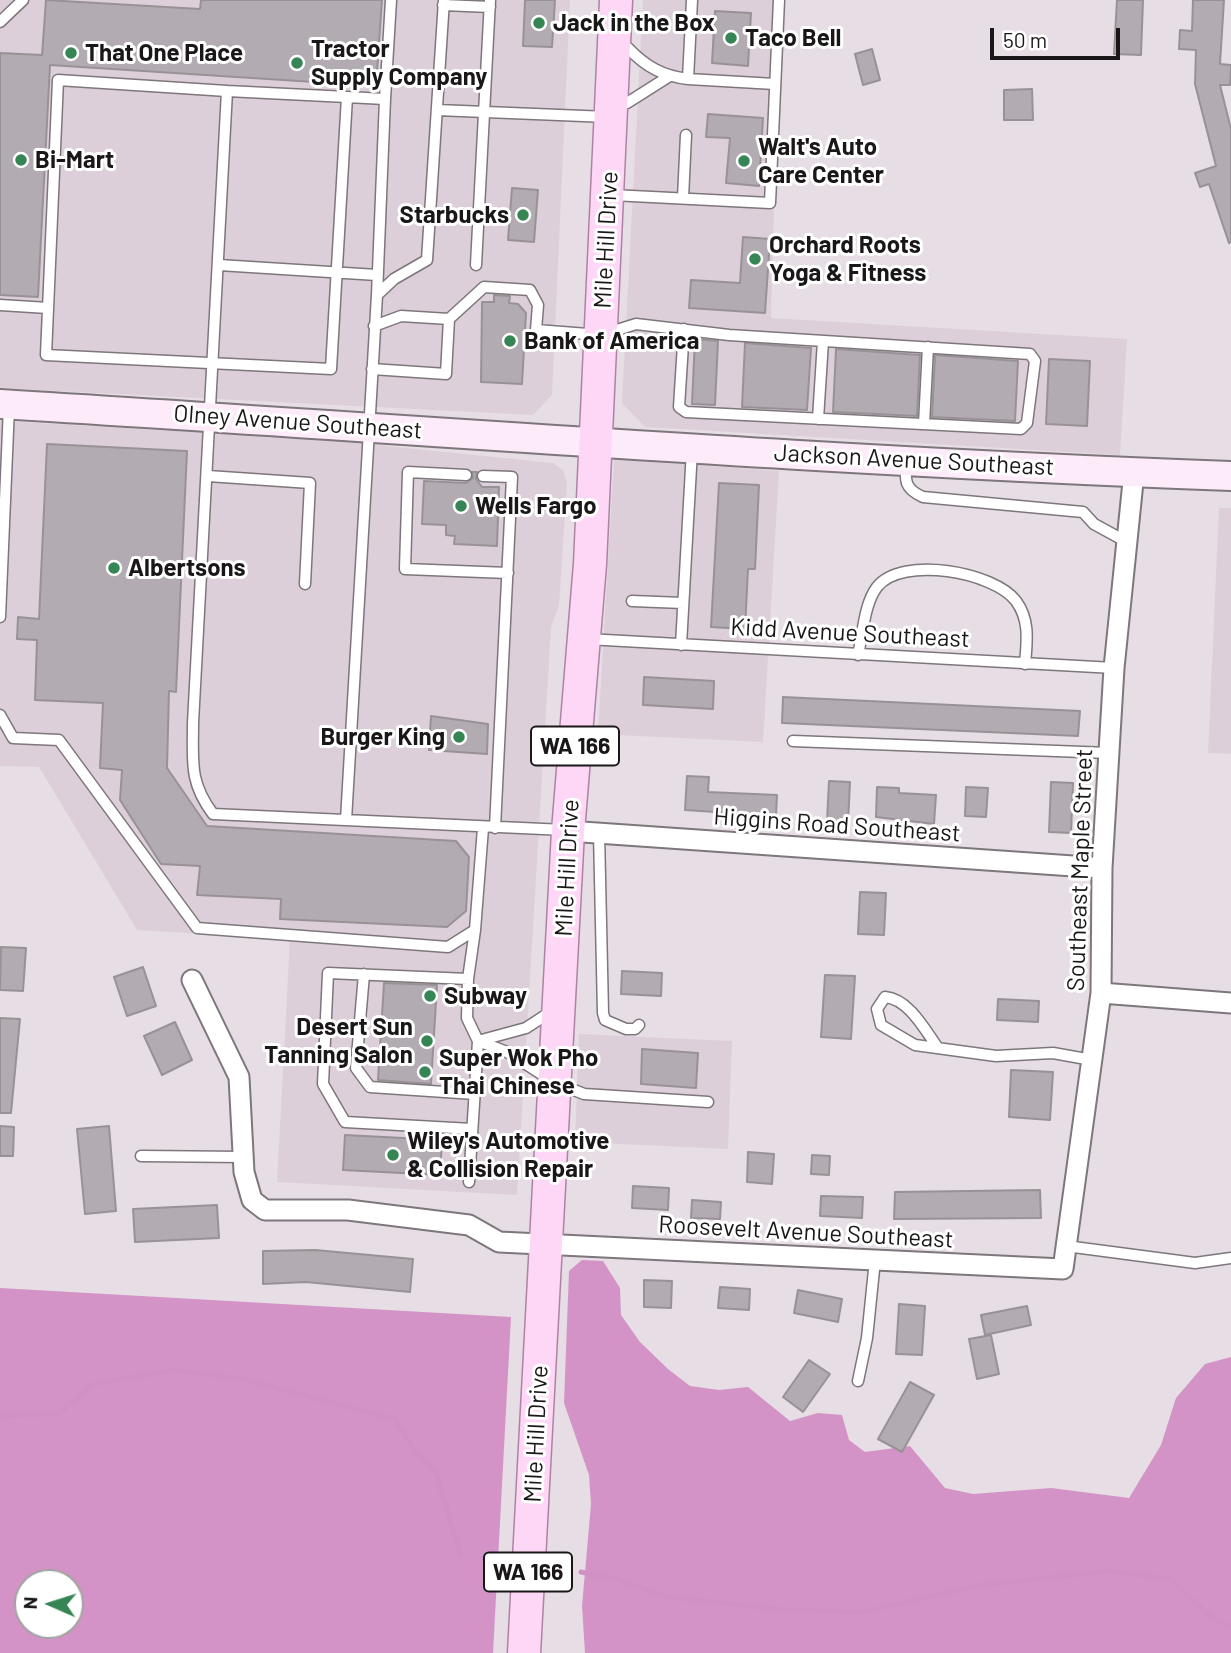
<!DOCTYPE html>
<html>
<head>
<meta charset="utf-8">
<style>
  body { margin:0 }
  #map { position:relative; width:1231px; height:1653px; overflow:hidden; background:#e6dee4; font-family:Barlow,sans-serif }
  canvas { display:block }
  .north { position:absolute; left:14px; top:1569px; width:70px; height:70px; box-sizing:border-box; background:#fff; border:2px solid #a3a2a3; border-radius:50%; rotate:273deg; font-size:19px; font-weight:700; line-height:28px; text-align:center; color:#1a1719 }
  .north::after { content:''; display:block; margin:auto; width:24px; height:32px; background:#368555; clip-path:polygon(50% 0,100% 100%,50% 72%,0 100%) }
  .scale { position:absolute; left:990px; top:28px; width:130px; height:32px; box-sizing:border-box; border:4px solid #1a1719; border-top:0; padding-left:9px; font-size:21px; line-height:24px; white-space:nowrap; color:#1a1719; -webkit-text-stroke:5px #fff; paint-order:stroke }
</style>
</head>
<body>
<div id="map">
<canvas width="1231" height="1653"></canvas>
<div class="north">N</div>
<div class="scale">50 m</div>
</div>
<script>
const g = document.querySelector('canvas').getContext('2d');
g.lineJoin = 'round';
function fill(path, color) { g.fillStyle = color; g.fill(path, 'evenodd'); }
function stroke(path, color, width, dash) { g.strokeStyle = color; g.lineWidth = width; g.lineCap = dash ? 'butt' : 'round'; g.setLineDash(dash || []); g.stroke(path); }
function write(font, color, halo, rows, align = 'center') {
  g.font = font + ' Barlow,sans-serif'; g.lineWidth = 6; g.setLineDash([]); g.textBaseline = 'middle'; g.strokeStyle = halo; g.fillStyle = color; for (const [text, x, y, turn = 0] of rows) {
    g.save(); g.translate(x, y); g.rotate((+turn || 0) * Math.PI / 180); g.textAlign = isNaN(turn) ? turn : align; if (halo) g.strokeText(text, 0, 0); g.fillText(text, 0, 0); g.restore();
  }
}
fill(new Path2D(`
  M0 0H570L552 395 533 415 0 388Z
  M643 0H780L771 318 1127 339 1120 455 645 427 622 403Z
  M0 421 317 439 553 463 563 470 567 483 559 606 551 627 517 1195 277 1182 290 939 137 930 39 767 0 766Z
  M614 459 779 471 763 742 598 734Z
  M1219 508H1231V754L1208 753Z
  M579 1034 732 1041 728 1149 575 1142Z`), '#ddcfd9');
fill(new Path2D(`
  M582 1260 603 1261 620 1288 621 1315 640 1342 668 1369 690 1386 719 1390 748 1387 790 1421 818 1413 842 1415 849 1440 865 1452 910 1446 945 1488 973 1494 1051 1488 1129 1498 1161 1445 1176 1398 1205 1364 1231 1357V1653H585L582 1606 591 1504 589 1475 564 1403 569 1271Z
  M0 1288 511 1317 493 1653H0ZM70 1583V1625H28V1583Z`), '#d393c6');
stroke(new Path2D(`
  M0 1416 58 1414 93 1384 174 1370 243 1379 394 1419 416 1452 436 1473 461 1556
  M581 1572 619 1580 667 1597 786 1610 862 1612 982 1585 1107 1571 1170 1579 1209 1615 1231 1628`), '#d191c4', 5);
const building = new Path2D(`
  M46 0 200 9 201 0H382L376 86 50 65 38 297 0 295V53L42 55Z
  M525 0H555L552 47 523 46Z
  M1117 0H1143L1141 55 1114 54Z
  M1193 0H1224L1220 64 1231 65V69L1230 85H1220L1231 129V242L1229 243 1209 184 1200 187 1195 173 1216 166 1195 84 1196 50 1179 49 1180 30 1192 31Z
  M715 11 751 13 748 66 712 63Z
  M872 49 880 80 863 85 855 54Z
  M1032 89 1033 120H1004V90Z
  M708 114 763 118 759 186 726 183 730 138 706 137Z
  M512 188 538 190 534 242 508 240Z
  M743 237 770 239 765 313 689 308 691 280 740 283Z
  M494 295 510 296 509 303 518 304 526 313 522 384 481 382 482 302H494Z
  M695 339 718 341 715 405 692 404Z
  M745 343 811 348 807 410 742 407Z
  M836 349 920 355 917 416 833 412Z
  M935 355 1018 361 1015 421 932 417Z
  M1049 359 1090 361 1087 426 1046 424Z
  M47 444 187 451 176 692 169 691 167 768 207 826 456 841 469 857 466 911 447 927 280 919 281 899 197 895 200 866 161 864 120 800 122 770 100 768 103 703 35 700 37 640 17 639 18 617 39 619Z
  M472 472H477L476 479 482 487H499L497 546 454 544 455 536 446 535V525L422 524 424 481 466 483 473 478Z
  M719 483 759 485 755 569H748L745 629 711 627Z
  M644 677 714 681 713 709 643 705Z
  M783 697 1080 711 1078 736 782 723Z
  M431 716 488 724 487 754 429 750Z
  M687 776 709 777 708 792 777 795 776 816 685 810Z
  M829 781 850 782 848 823 827 822Z
  M1051 782 1073 783 1071 833 1049 832Z
  M877 787 899 788V793L936 795 934 824 876 817Z
  M966 787 988 788 986 817 965 816Z
  M860 892 886 893 884 935 858 934Z
  M1 947 26 948 23 991 0 990Z
  M143 967 156 1006 127 1016 114 977Z
  M622 971 662 973 661 996 621 994Z
  M825 975 855 976 851 1039 821 1037Z
  M384 983 437 985 431 1084 378 1080Z
  M998 999 1039 1001 1038 1022 997 1020Z
  M0 1018 20 1019 11 1113H0Z
  M175 1022 192 1060 162 1075 144 1036Z
  M642 1049 698 1053 696 1088 641 1084Z
  M1011 1070 1053 1072 1050 1120 1009 1117Z
  M0 1126 14 1127 13 1156H0Z
  M109 1126 116 1211 85 1214 77 1129Z
  M345 1135 442 1140 440 1175 343 1170Z
  M748 1152 774 1154 772 1184 747 1182Z
  M812 1155 830 1156 829 1175 811 1174Z
  M633 1186 669 1188 668 1210 632 1208Z
  M1040 1190 1041 1218 894 1219 895 1192Z
  M821 1196 863 1197 862 1218 820 1216Z
  M692 1200 721 1202 720 1219 691 1218Z
  M217 1205 219 1238 135 1242 133 1209Z
  M315 1250 413 1259 410 1292 306 1282 263 1284V1251Z
  M644 1280 672 1281 671 1308 644 1307Z
  M720 1287 750 1289 749 1310 718 1308Z
  M798 1290 842 1299 838 1322 794 1313Z
  M899 1304 925 1306 922 1355 896 1354Z
  M1027 1306 1031 1325 985 1335 981 1315Z
  M991 1335 999 1374 977 1379 969 1339Z
  M809 1360 830 1374 803 1412 783 1397Z
  M910 1382 934 1395 902 1452 878 1439Z`);
fill(building, '#b2abb1');
stroke(building, '#989297', 2);
const service = new Path2D(`
  M692 0 688 79 775 84
  M443 5 490 7
  M0 22 23 0
  M619 47 628 48C646 67 663 76 688 79
  M227 91 347 97 331 369 46 355 58 80 227 91C216 302 205 513 193 723 193 762 189 782 213 814L565 830
  M347 97 385 99 377 295
  M385 99 391 0
  M616 103H627L668 77
  M437 110 608 117
  M612 195 770 203 779 0
  M683 198 686 135
  M219 265 377 275
  M476 265 490 0
  M0 305 48 308
  M374 326 401 316 449 319
  M372 369 446 374 449 319 484 287 530 290 538 305 536 330 601 335 636 324 729 335 1030 354 1035 361 1027 423 1021 429 686 412 679 407 684 329
  M818 419 823 341
  M924 424 928 347
  M906 463C905 482 905 489 923 497L1083 512 1094 524 1127 542
  M466 475 408 472 405 569 508 573
  M208 476 310 483 305 584
  M483 476 512 477 495 828
  M632 601 683 603
  M0 617 9 407
  M587 639 1114 668
  M681 645 692 450
  M858 655C863 634 864 604 877 587 902 555 994 572 1016 601 1030 620 1027 641 1025 664
  M0 715 13 738 59 740 197 928 448 947 475 930 483 828
  M793 741 1109 753
  M346 820 377 295 394 279 427 260 444 0
  M599 833 603 1013 605 1020 626 1029H635L639 1025
  M364 974 356 1068 370 1087 475 1094
  M468 979 475 930
  M552 1011 526 1028 478 1041 507 1052 554 1082 584 1094 708 1102
  M938 1048C925 1030 909 999 885 997L877 1009 881 1025 915 1045 996 1056 1053 1053 1092 1060
  M141 1156 243 1157
  M469 1182 478 1041 467 1018 468 979 328 973 323 1084 345 1122 472 1129
  M1066 1246 1195 1263 1231 1258
  M858 1381 867 1338 875 1260`);
const minor = new Path2D(`
  M568 831 1102 868
  M192 980 239 1077 244 1172 252 1200 265 1210H348L469 1225 499 1242 1063 1269 1101 993 1102 868 1114 668 1134 472
  M1101 993 1231 1003`);
const secondary = new Path2D(`
  M0 404C410 429 820 461 1231 476`);
const primary = new Path2D(`
  M524 1653 568 831 590 564 616 0`);
stroke(service, '#7d767b', 13);
stroke(minor, '#7d767b', 23);
stroke(secondary, '#7d767b', 32);
stroke(primary, '#ad83a4', 35);
stroke(service, '#fff', 10);
stroke(minor, '#fff', 19);
stroke(secondary, '#feebfa', 28);
stroke(primary, '#fdd7f5', 32);
for (const [x, y, r, color] of [
  [539,23,7,"#368555"],
  [731,38,7,"#368555"],
  [71,53,7,"#368555"],
  [297,63,7,"#368555"],
  [21,160,7,"#368555"],
  [744,161,7,"#368555"],
  [523,215,7,"#368555"],
  [755,259,7,"#368555"],
  [510,341,7,"#368555"],
  [461,506,7,"#368555"],
  [114,568,7,"#368555"],
  [459,737,7,"#368555"],
  [430,996,7,"#368555"],
  [427,1041,7,"#368555"],
  [425,1072,7,"#368555"],
  [393,1155,7,"#368555"]
]) { const dot = new Path2D(); dot.arc(x, y, r, 0, 2 * Math.PI); g.fillStyle = color; g.fill(dot); stroke(dot, '#fff', 2.5); }
for (const [x, y, w] of [
  [575,746,88],
  [528,1572,88]
]) { const box = new Path2D(); box.roundRect(x - w / 2, y - 19.5, w, 39, 5); g.fillStyle = '#fff'; g.fill(box); stroke(box, '#1a1719', 2); }
write('bold 23px', '#1a1719', null, [
  ["WA 166",575,746],
  ["WA 166",528,1572]
]);
write('bold 24px', '#1a1719', '#fff', [
  ["Jack in the Box",553,23],
  ["Taco Bell",745,38],
  ["Tractor",311,49],
  ["Supply Company",311,77],
  ["That One Place",85,53],
  ["Walt's Auto",758,147],
  ["Care Center",758,175],
  ["Bi-Mart",35,160],
  ["Starbucks",509,215,"right"],
  ["Orchard Roots",769,245],
  ["Yoga & Fitness",769,273],
  ["Bank of America",524,341],
  ["Wells Fargo",475,506],
  ["Albertsons",128,568],
  ["Burger King",445,737,"right"],
  ["Subway",444,996],
  ["Desert Sun",413,1027,"right"],
  ["Tanning Salon",413,1055,"right"],
  ["Super Wok Pho",439,1058],
  ["Thai Chinese",439,1086],
  ["Wiley's Automotive",407,1141],
  ["& Collision Repair",407,1169]
], 'left');
write('24px', '#1a1719', '#fff', [
  ["Mile Hill Drive",606,240,-87],
  ["Olney Avenue Southeast",298,422,4],
  ["Jackson Avenue Southeast",914,460,3],
  ["Kidd Avenue Southeast",850,633,3],
  ["Higgins Road Southeast",837,825,4],
  ["Mile Hill Drive",567,868,-87],
  ["Southeast Maple Street",1080,870,-88],
  ["Roosevelt Avenue Southeast",806,1232,3],
  ["Mile Hill Drive",536,1434,-87]
]);
</script>
</body>
</html>
